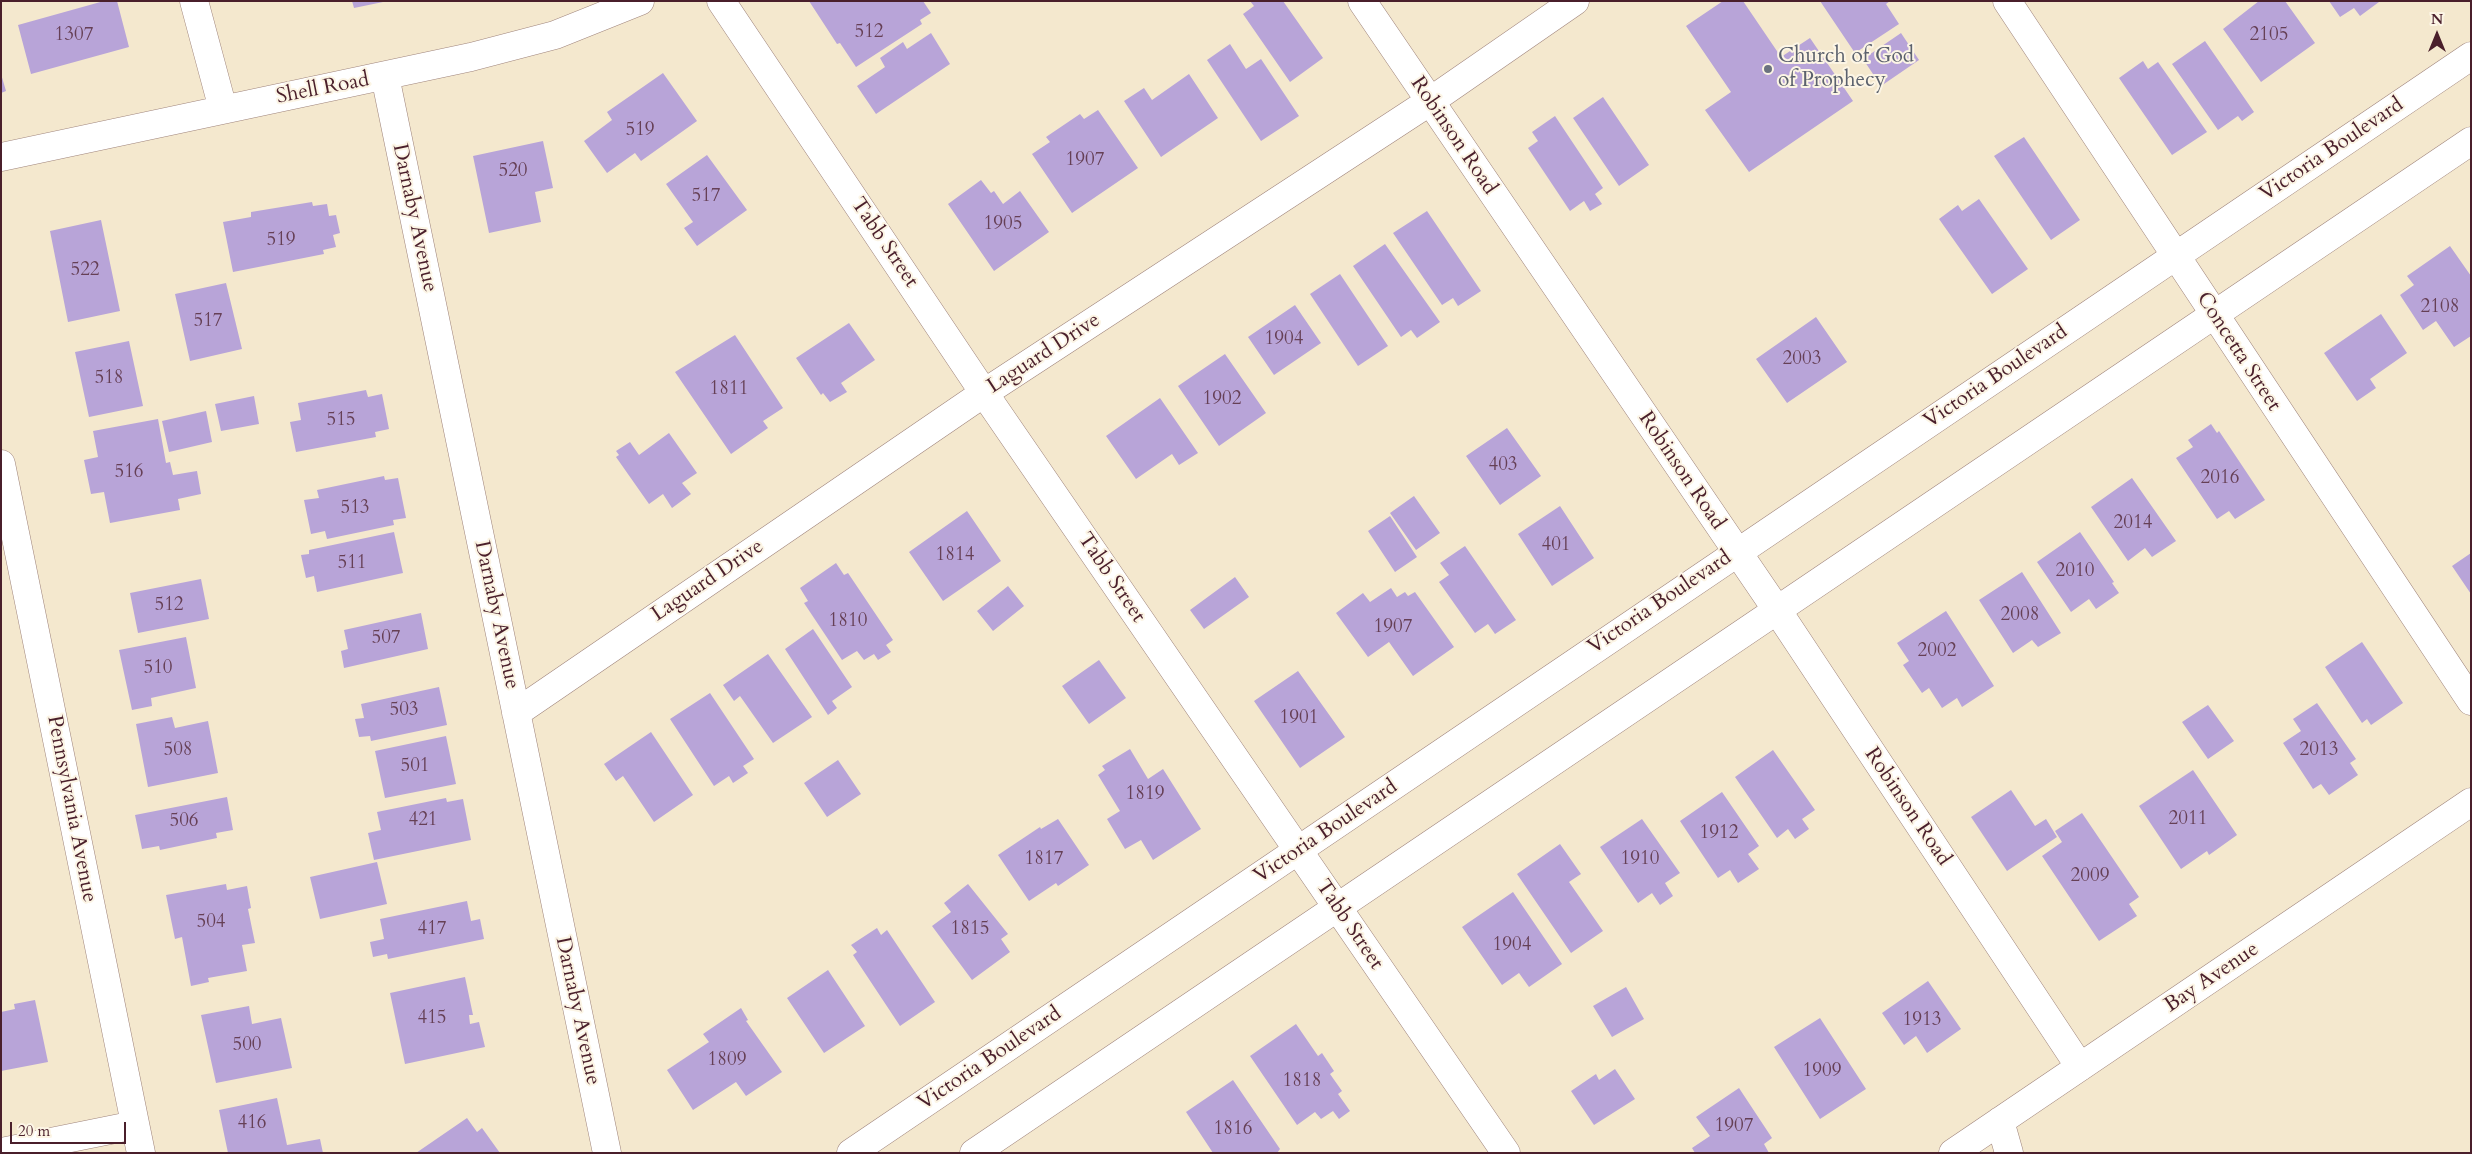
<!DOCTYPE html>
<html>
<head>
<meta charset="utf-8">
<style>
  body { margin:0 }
  #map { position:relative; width:2472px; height:1154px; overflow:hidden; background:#f4e8ce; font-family:Cardo,serif }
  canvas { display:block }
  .frame { position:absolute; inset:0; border:2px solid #4a1f2b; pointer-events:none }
  .north { position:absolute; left:2412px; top:10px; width:50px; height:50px; -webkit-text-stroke:4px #fcf5e5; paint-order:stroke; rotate:0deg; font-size:14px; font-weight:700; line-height:20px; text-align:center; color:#4a1f2b }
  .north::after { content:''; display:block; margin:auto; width:18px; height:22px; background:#4a1f2b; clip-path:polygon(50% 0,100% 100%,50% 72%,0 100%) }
  .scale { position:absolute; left:10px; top:1122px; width:116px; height:22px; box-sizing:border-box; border:2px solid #4a1f2b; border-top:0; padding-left:6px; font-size:15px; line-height:18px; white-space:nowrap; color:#4a1f2b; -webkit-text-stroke:4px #fcf5e5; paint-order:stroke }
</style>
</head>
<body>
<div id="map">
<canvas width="2472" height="1154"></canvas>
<div class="frame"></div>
<div class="north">N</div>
<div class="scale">20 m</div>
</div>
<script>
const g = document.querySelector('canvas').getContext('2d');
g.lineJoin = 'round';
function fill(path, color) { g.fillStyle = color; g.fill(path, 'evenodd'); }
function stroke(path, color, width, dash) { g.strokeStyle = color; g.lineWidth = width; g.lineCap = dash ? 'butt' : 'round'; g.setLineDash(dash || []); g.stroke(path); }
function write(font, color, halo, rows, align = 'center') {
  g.font = font + ' Cardo,serif'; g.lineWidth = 4; g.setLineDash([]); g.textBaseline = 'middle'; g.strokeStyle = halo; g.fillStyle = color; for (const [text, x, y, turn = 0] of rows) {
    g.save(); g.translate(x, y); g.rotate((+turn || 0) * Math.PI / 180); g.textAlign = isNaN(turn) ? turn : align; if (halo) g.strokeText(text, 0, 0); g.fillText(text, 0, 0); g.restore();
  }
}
fill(new Path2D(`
  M104 1H117L129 47 31 74 18 25Z
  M352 1H383V2L354 8Z
  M809 1H923L931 13 920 20 922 24 856 67 840 43 837 44Z
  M1250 1H1283L1323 58 1290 82 1243 14 1254 6Z
  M1723 1H1743L1781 57 1810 38 1853 101 1749 172 1705 110 1731 92 1686 26Z
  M1820 1H1890L1886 4 1899 24 1855 53Z
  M2259 1H2285L2315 43 2261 82 2223 29Z
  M2329 1H2378L2379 2 2360 16 2354 8 2340 17Z
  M931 33 950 64 876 114 857 86 885 67 880 58 903 42 907 49Z
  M1901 33 1919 60 1881 86 1863 59Z
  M2205 41 2254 112 2242 121 2238 116 2218 130 2172 64Z
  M1230 44 1246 69 1261 59 1299 116 1261 141 1207 60Z
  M2143 61 2148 69 2158 62 2207 132 2172 155 2119 78Z
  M663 73 697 121 641 161 635 153 607 173 584 141 612 120 607 112Z
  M1 74 6 91 1 93Z
  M1189 74 1218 118 1161 157 1124 101 1144 88 1152 100Z
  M1603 97 1649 165 1619 186 1573 118Z
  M1098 110 1138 168 1072 213 1032 154 1050 142 1046 137 1080 114 1084 119Z
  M1555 116 1603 188 1595 194 1602 204 1590 211 1584 201 1570 211 1528 148 1538 141 1532 132Z
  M2024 137 2080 220 2051 240 1994 156Z
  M543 141 553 188 535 192 541 222 489 233 473 156Z
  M707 155 747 210 697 246 684 228 693 222 666 184Z
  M981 180 991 193 994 191 1003 204 1020 191 1049 232 994 271 948 204Z
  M1979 199 2028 269 1992 294 1939 219 1958 205 1962 211Z
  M312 202 313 206 327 204 329 216 336 215 340 233 333 235 336 247 323 250 324 254 233 272 223 222 251 217V212Z
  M1427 211 1481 291 1458 306 1453 298 1442 305 1393 233Z
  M101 220 120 311 68 322 50 231Z
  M1385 244 1440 322 1417 338 1411 330 1401 337 1353 266Z
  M2450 246 2471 276V336L2454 347 2436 321 2423 330 2400 295 2414 285 2407 276Z
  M1340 274 1388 346 1358 366 1310 294Z
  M226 283 242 349 190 361 175 294Z
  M1295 305 1321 343 1274 375 1248 337Z
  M2381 314 2407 353 2370 379 2376 388 2357 401 2324 353Z
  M1816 317 1847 362 1787 403 1756 359Z
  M849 323 875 360 841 383 847 392 830 402 823 393 821 395 796 358Z
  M735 335 783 408 763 421 768 428 731 454 675 372Z
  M129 341 143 406 89 417 75 352Z
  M1225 354 1266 413 1219 446 1178 386Z
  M366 390 368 397 382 394 389 429 375 432 376 437 296 452 290 422 301 420 298 403Z
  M254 396 259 424 221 431 215 404Z
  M1160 398 1198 453 1179 465 1172 454 1136 479 1106 436Z
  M206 411 212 442 169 452 162 421Z
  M158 419 166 463 170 462 173 475 197 471 201 494 178 499 180 510 110 523 104 492 91 494 84 460 98 457 93 431Z
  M2211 424 2217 433 2219 431 2265 500 2235 519 2229 511 2217 519 2176 458 2193 447 2188 440Z
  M1507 428 1541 476 1500 505 1466 456Z
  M669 433 697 473 682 483 691 494 672 508 663 494 649 504 616 457 619 455 616 451 630 442 639 455Z
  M384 476 385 480 398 478 406 518 393 520 394 525 327 539 325 531 311 534 304 500 319 498 317 490Z
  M2132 478 2176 541 2152 557 2145 548 2128 561 2091 507Z
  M1414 496 1440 533 1416 550 1390 513Z
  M1560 506 1594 558 1552 586 1518 534Z
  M967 511 1001 561 943 601 909 552Z
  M1390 516 1417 557 1395 572 1368 531Z
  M394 532 403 573 317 592 314 576 306 578 301 555 309 554V550Z
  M2080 532 2114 582 2112 583 2119 593 2096 609 2089 599 2071 612 2037 562Z
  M1465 546 1516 620 1495 634 1488 624 1475 633 1439 582 1449 575 1440 563Z
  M2471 553V594L2452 566Z
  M836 563 844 575 848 573 893 640 886 645 891 652 878 660 874 654 864 660 857 651 842 660 804 603 808 601 800 588Z
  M2022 572 2061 633 2038 647 2032 640 2013 653 1979 600Z
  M1235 577 1249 597 1204 629 1190 610Z
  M201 579 209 619 138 633 130 593Z
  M1008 586 1024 606 993 631 977 611Z
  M1391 588 1397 597 1405 592 1408 596 1415 592 1454 647 1413 676 1389 642 1368 657 1336 613 1363 593 1370 602Z
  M1946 611 1994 686 1962 707 1957 698 1942 708 1929 688 1922 693 1903 665 1909 661 1897 643Z
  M421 613 428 649 344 668 341 651 348 649 344 630Z
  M813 629 852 687 832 701 837 708 828 715 785 649Z
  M186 637 196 688 151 698 152 706 132 710 119 650Z
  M2362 642 2403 703 2371 725 2367 719 2362 723 2325 667Z
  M768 654 812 717 773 743 740 696 734 701 723 685Z
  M1099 660 1126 698 1089 724 1062 686Z
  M1298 671 1345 737 1300 768 1254 701Z
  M439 687 447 725 371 741 370 736 359 737 355 719 364 718 361 704Z
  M710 693 754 759 743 766 748 773 733 783 729 776 714 786 670 719Z
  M2317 703 2356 759 2350 763 2358 775 2329 795 2321 784 2313 789 2283 743 2301 731 2293 719Z
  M2208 705 2234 741 2208 759 2182 722Z
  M172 717 175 728 208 721 218 773 148 787 136 724Z
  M651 732 693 795 654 822 623 776 616 781 604 764Z
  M446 736 456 784 385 798 375 751Z
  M1130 749 1148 779 1163 769 1201 829 1153 860 1141 840 1125 849 1107 819 1120 811 1098 775 1105 770 1102 766Z
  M1773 750 1815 810 1802 819 1809 829 1795 839 1788 829 1777 838 1735 777Z
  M838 760 861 794 827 817 804 783Z
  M2193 770 2237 835 2209 855 2207 851 2181 869 2139 806Z
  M2011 790 2035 826 2046 819 2057 837 2007 871 1971 817Z
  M1722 792 1759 846 1748 854 1759 869 1738 883 1730 870 1718 878 1680 821Z
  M227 797 233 830 216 833 217 838 160 850 159 846 142 849 135 815Z
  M446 798 447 802 463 799 471 840 374 860 368 833 381 830 377 812Z
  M2082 813 2139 897 2129 904 2137 916 2099 941 2042 856 2062 842 2055 831Z
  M1058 819 1089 865 1058 886 1056 883 1029 901 998 855 1040 827 1041 829Z
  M1642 819 1680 873 1665 883 1673 896 1660 905 1652 893 1638 903 1600 847Z
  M1560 844 1581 874 1569 882 1603 931 1571 953 1517 874Z
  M377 862 387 904 320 919 310 877Z
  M226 884 227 890 247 886 251 908 248 909 255 943 242 945 247 971 208 978 209 982 191 986 182 937 175 939 166 895Z
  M968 884 1008 934 1001 939 1010 952 972 980 932 926 951 912 944 903Z
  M1513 892 1562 964 1529 987 1519 973 1502 985 1462 927Z
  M467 901 471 921 480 919 484 939 388 959 387 954 373 957 370 942 384 939 380 919Z
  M877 928 881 935 887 930 935 1002 900 1026 853 955 857 952 851 945Z
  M828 970 865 1026 824 1053 787 998Z
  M465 977 473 1015H469L470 1024 479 1022 485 1047 405 1064 390 993Z
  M1928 981 1961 1029 1927 1053 1916 1036 1904 1045 1882 1013Z
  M1626 987 1644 1019 1612 1037 1593 1006Z
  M35 1000 48 1062 1 1071V1012L15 1009 14 1004Z
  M249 1006 252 1024 281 1018 292 1068 216 1083 201 1015Z
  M741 1008 748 1020 746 1021 782 1072 746 1096 736 1082 693 1110 667 1070 709 1042 703 1034Z
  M1820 1018 1866 1089 1820 1119 1774 1047Z
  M1296 1024 1318 1056 1322 1053 1334 1071 1330 1074 1342 1091 1338 1094 1350 1111 1339 1119 1333 1111 1321 1119 1315 1112 1297 1125 1250 1056Z
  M1615 1069 1635 1099 1594 1125 1571 1091 1596 1074 1599 1080Z
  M1233 1080 1280 1149 1277 1153H1213L1186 1112Z
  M1739 1088 1772 1138 1764 1144 1769 1153H1695L1692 1148 1710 1136 1696 1117Z
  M277 1098 287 1145 320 1139 323 1153H228L219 1110Z
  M467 1118 477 1132 482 1128 500 1153H416Z`), '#b8a4d8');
const minor = new Path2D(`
  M194 1 223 109
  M721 1 984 393 1506 1153
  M1362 1 1777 610 2080 1067
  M2007 1 2471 701
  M385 76 607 1153
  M1 157 471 57 555 35 640 1
  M1 464 141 1153
  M516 713 984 393 1429 102 1575 1
  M2000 1121 2009 1153
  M1 1152 135 1125
  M1953 1153 2471 802`);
const major = new Path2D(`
  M851 1153 2471 56
  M974 1153 2471 141`);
stroke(minor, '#9f847c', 29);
stroke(major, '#9f847c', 29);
stroke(minor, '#fff', 28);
stroke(major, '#fff', 28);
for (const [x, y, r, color] of [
  [1768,69,5,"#6b7280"]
]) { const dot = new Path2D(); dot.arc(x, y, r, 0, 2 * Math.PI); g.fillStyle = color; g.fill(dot); stroke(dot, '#fcf5e5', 2); }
write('19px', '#664056', null, [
  ["512",869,33],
  ["1307",74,36],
  ["2105",2269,36],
  ["519",640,131],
  ["1907",1085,161],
  ["520",513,172],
  ["517",706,197],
  ["1905",1003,225],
  ["519",281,241],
  ["522",85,271],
  ["2108",2440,308],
  ["517",208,322],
  ["1904",1284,340],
  ["2003",1802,360],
  ["518",109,379],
  ["1811",729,390],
  ["1902",1222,400],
  ["515",341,421],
  ["403",1503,466],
  ["516",129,473],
  ["2016",2220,479],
  ["513",355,509],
  ["2014",2133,524],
  ["401",1556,546],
  ["1814",955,556],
  ["511",352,564],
  ["2010",2075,572],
  ["512",169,606],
  ["2008",2020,616],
  ["1810",848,622],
  ["1907",1393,628],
  ["507",386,639],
  ["2002",1937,652],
  ["510",158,669],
  ["503",404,711],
  ["1901",1299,719],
  ["508",178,751],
  ["2013",2319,751],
  ["501",415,767],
  ["1819",1145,795],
  ["2011",2188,820],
  ["421",423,821],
  ["506",184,822],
  ["1912",1719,834],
  ["1817",1044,860],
  ["1910",1640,860],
  ["2009",2090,877],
  ["504",211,923],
  ["417",432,930],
  ["1815",970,930],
  ["1904",1512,946],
  ["415",432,1019],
  ["1913",1922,1021],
  ["500",247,1046],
  ["1809",727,1061],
  ["1909",1822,1072],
  ["1818",1302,1082],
  ["416",252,1124],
  ["1907",1734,1127],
  ["1816",1233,1130]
]);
write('21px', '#5b616d', '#fcf5e5', [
  ["Church of God",1778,57],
  ["of Prophecy",1778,81]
], 'left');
write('21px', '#4a1f2b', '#fcf5e5', [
  ["Shell Road",323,89,-11],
  ["Robinson Road",1453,136,56],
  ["Victoria Boulevard",2332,150,-34],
  ["Darnaby Avenue",414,218,78],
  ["Tabb Street",884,243,56],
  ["Concetta Street",2238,352,57],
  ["Laguard Drive",1044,354,-33],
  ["Victoria Boulevard",1996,377,-34],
  ["Robinson Road",1681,471,56],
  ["Tabb Street",1111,578,56],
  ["Laguard Drive",708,581,-34],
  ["Victoria Boulevard",1660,603,-34],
  ["Darnaby Avenue",496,615,78],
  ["Robinson Road",1907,807,56],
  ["Pennsylvania Avenue",71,809,79],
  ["Victoria Boulevard",1326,832,-34],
  ["Tabb Street",1349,925,56],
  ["Bay Avenue",2212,978,-34],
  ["Darnaby Avenue",577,1011,78],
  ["Victoria Boulevard",990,1059,-34]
]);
</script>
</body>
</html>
